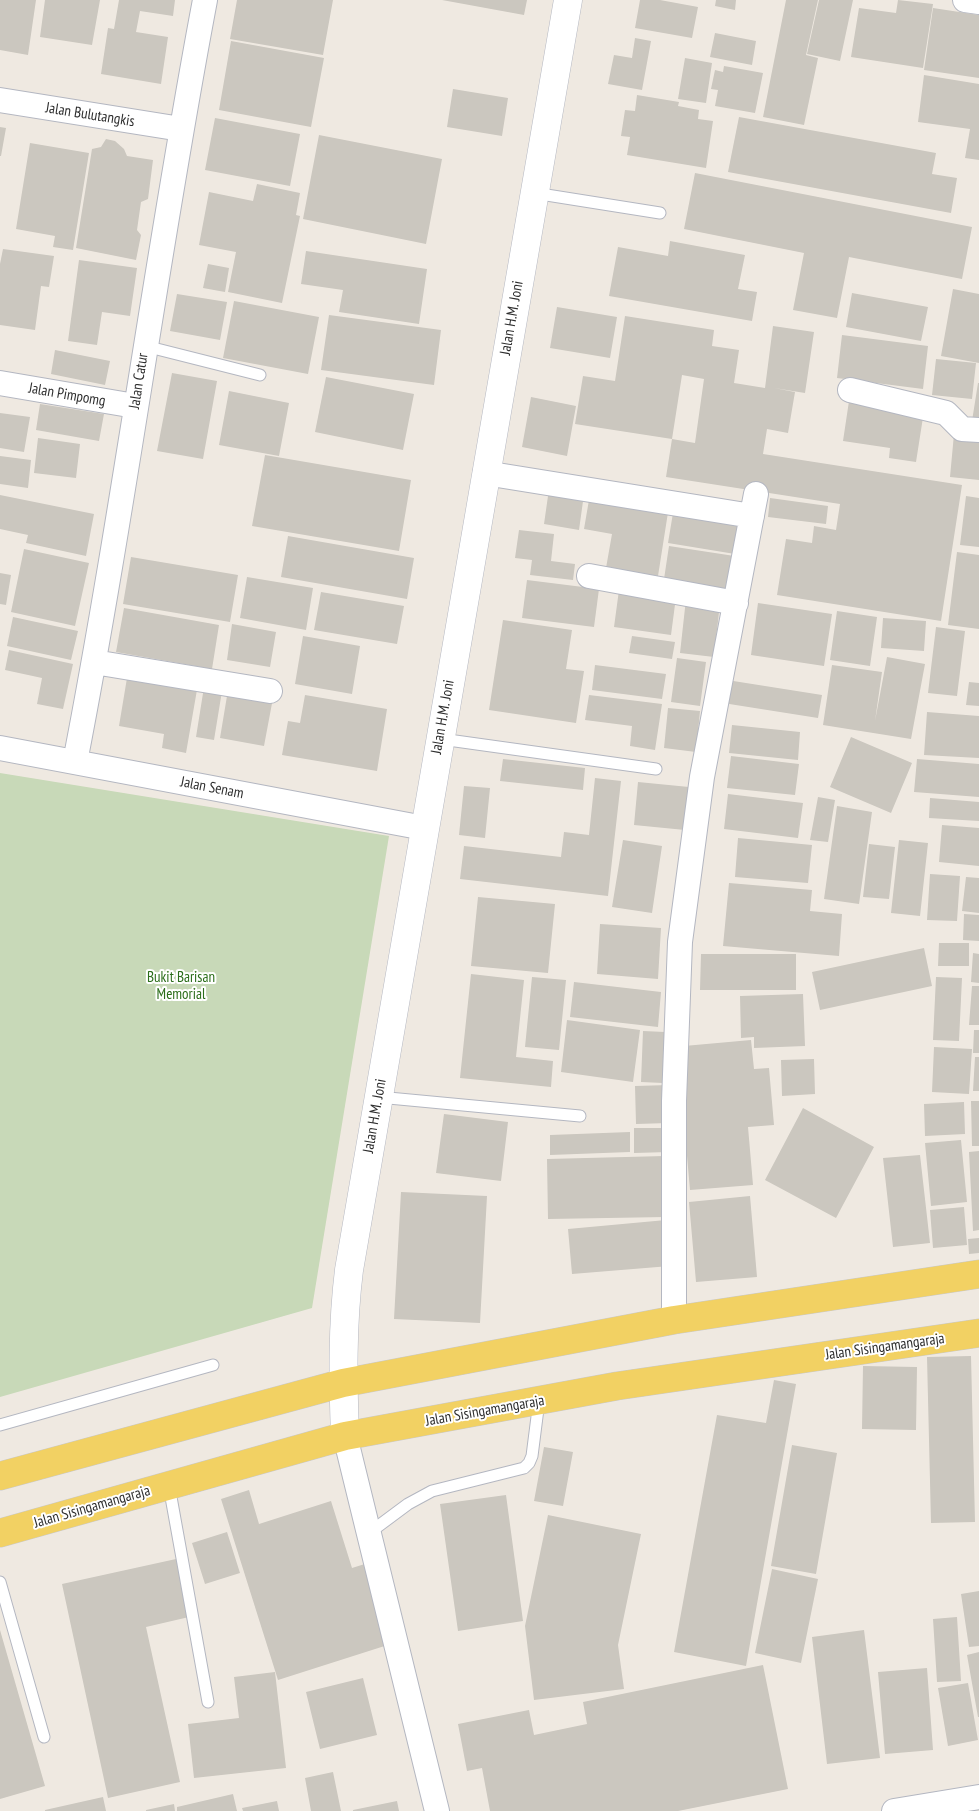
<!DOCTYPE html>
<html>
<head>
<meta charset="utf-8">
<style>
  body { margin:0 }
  canvas { display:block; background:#efe9e1 }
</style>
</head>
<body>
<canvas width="979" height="1811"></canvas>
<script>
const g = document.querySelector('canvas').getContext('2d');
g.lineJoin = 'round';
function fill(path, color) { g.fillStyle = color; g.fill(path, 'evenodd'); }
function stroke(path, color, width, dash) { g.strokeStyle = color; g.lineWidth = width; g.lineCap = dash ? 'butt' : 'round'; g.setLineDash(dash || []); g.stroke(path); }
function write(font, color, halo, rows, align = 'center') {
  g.font = font + ' "PT Sans Narrow",sans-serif'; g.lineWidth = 4; g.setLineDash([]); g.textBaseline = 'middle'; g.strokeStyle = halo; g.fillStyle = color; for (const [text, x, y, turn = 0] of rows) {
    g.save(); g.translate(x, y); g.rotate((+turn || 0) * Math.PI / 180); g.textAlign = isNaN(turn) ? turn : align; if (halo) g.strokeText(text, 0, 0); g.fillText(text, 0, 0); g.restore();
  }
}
fill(new Path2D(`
  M0 773 389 836 312 1308 0 1397Z`), '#c8d9b8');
fill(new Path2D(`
  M0 0H36L28 55 0 50Z
  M45 0H100L92 45 40 37Z
  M119 0H175L173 16 140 11 136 32 168 37 161 84 101 74 108 28 114 29Z
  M237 0H333L323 55 230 39Z
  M442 0H527L524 15Z
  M640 0H660L698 7 692 38 635 28Z
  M716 0H736L735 10 715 6Z
  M786 0H818L806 55 818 58 804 125 763 117Z
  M819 0H853L840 61 807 54Z
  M898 0 933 4 923 68 851 57 859 8 896 13Z
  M933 8 979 15V78L924 70Z
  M715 33 756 41 752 65 710 57Z
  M635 38 651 41 642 90 608 84 614 55 632 58Z
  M231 41 324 58 311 127 219 110Z
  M685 58 712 63 706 103 678 99Z
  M724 66 763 73 755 113 715 106 718 90 711 89 715 70 723 72Z
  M924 75 979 84V160L965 158 970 129 918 122Z
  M453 89 508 98 502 136 447 127Z
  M637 95 679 102 678 106 699 110 698 119 713 121 706 168 627 155 630 137 621 136 625 110 635 111Z
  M739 117 936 153 932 174 957 178 951 213 728 172Z
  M215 118 300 134 290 186 205 170Z
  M0 127 6 128 1 156H0Z
  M319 135 442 159 426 244 303 219Z
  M106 139 115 141 124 149 127 156 153 160 148 199 141 202 137 230 141 235 136 260 76 248 92 149 101 147Z
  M30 143 89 153 73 250 53 247 55 236 16 229Z
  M695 173 972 227 962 279 849 257 837 318 793 310 804 253 684 229Z
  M257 184 300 193 296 215 300 216 282 303 228 292 236 252 199 245 209 192 253 201Z
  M670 241 745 255 738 289 757 292 752 321 609 296 618 247 668 256Z
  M3 249 54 256 49 287 41 286 35 330 0 325V264Z
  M306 251 427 269 419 324 339 312 343 290 301 284Z
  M79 260 137 268 130 316 102 312 97 345 68 341Z
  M208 264 229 268 225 292 203 288Z
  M953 289 979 294V363L941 356Z
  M852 293 928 307 921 341 846 327Z
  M177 294 227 302 220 340 170 331Z
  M234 301 319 317 308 374 223 358Z
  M557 307 617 317 610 358 550 348Z
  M329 315 441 330 434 385 321 370Z
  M625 316 714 330 712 346 739 350 734 383 765 388 773 326 814 332 805 393 774 388 795 392 788 433 767 429 763 454 962 485 941 621 777 595 786 539 812 543 814 526 836 530 840 504 666 477 672 439 575 424 583 376 615 381ZM682 375 704 379 695 443 672 439Z
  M842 335 928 346 923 389 837 378Z
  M55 350 110 361 105 385 51 374Z
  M936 359 976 363 972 399 932 395Z
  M172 373 217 381 203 459 157 451Z
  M326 377 414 394 403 450 315 432Z
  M978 383H979V422L972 421Z
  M229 391 289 403 279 456 219 445Z
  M531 397 576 406 567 456 522 447Z
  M849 401 924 411 916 462 889 458 890 448 843 441Z
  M40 404 104 414 99 441 36 430Z
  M0 413 30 417 24 452 0 448Z
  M954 434 979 436V480L950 477Z
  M38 438 80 444 76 478 34 473Z
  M265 455 411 480 399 551 252 526Z
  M0 456 31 460 28 488 0 484Z
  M549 489 584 494 579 530 544 524Z
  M590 494 669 506 658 576 606 568 612 534 584 529Z
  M0 495 94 514 86 556 26 543 28 535 0 529Z
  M966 496 979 498V547L960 545Z
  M770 498 828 506 826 524 768 517Z
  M674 507 740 518 735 554 668 543Z
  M519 530 554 534 551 561 575 564 573 580 530 575 532 560 515 558Z
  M288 536 414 558 407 599 281 577Z
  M669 546 741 557 736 591 664 579Z
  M24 549 89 563 75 626 11 612Z
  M957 552 979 555V629L948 625Z
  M131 557 238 575 230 622 123 604Z
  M0 573 11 575 6 605 0 604Z
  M247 577 313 588 306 630 240 618Z
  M527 580 599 589 594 627 522 618Z
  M619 590 676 597 671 635 614 627Z
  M321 592 404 606 397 644 314 630Z
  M686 599 720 603 714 657 680 653Z
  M758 603 832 614 824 666 751 655Z
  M124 608 219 625 212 669 116 652Z
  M837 611 877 617 870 666 830 660Z
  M13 617 78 631 71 660 7 646Z
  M883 618 926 621 924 651 881 648Z
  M503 620 572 630 566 669 584 671 576 723 489 710Z
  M232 624 276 632 270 667 227 660Z
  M936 627 965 631 957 696 928 693Z
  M303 636 360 646 352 694 295 684Z
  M632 636 675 642 672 659 629 653Z
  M9 650 73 664 63 709 37 704 42 678 5 670Z
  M887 657 925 664 911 739 823 725 832 665 882 672 875 721Z
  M677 658 706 662 700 706 671 702Z
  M595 665 666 674 662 699 592 690Z
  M128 672 198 684 186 753 162 748 164 734 119 726Z
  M727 680 822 695 818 718 723 703Z
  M969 682 979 683V706L966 705Z
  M204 687 222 691 214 740 196 737Z
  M228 690 273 698 264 746 220 738Z
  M305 695 387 709 377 771 282 755 288 721 300 723Z
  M589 695 662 704 655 750 630 746 632 726 585 720Z
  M668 708 700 711 696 752 664 748Z
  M927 712 979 716V758L924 755Z
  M732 725 800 732 798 760 729 753Z
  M851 737 912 763 891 813 830 787Z
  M731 756 799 764 795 795 727 788Z
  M503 759 585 768 583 790 500 781Z
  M917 759 979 764V797L914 792Z
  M595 778 621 781 608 896 460 879 464 846 561 857 564 832 589 835Z
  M638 782 689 787 685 830 634 825Z
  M464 786 490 788 485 838 459 835Z
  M728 794 803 803 798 838 724 829Z
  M818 797 835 800 828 842 810 840Z
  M930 798 979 802V821L929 818Z
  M837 806 872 812 859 904 824 899Z
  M942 825 979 828V866L939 862Z
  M738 838 812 845 808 883 735 877Z
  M623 840 662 846 652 913 612 907Z
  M899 840 928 843 920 916 891 913Z
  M869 844 895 847 889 899 863 897Z
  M930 874 960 876 957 921 927 920Z
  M966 877 979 878V913L962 911Z
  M729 883 812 890 810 911 842 914 839 956 723 946Z
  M478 897 555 904 548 973 471 966Z
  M964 914 979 915V941L963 940Z
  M600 924 661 928 658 979 597 974Z
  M939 943H969V966H938Z
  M924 948 932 986 820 1010 812 972Z
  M973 953 979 954V983L971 982Z
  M701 954H796V990H700Z
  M471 974 524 980 516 1057 553 1061 551 1087 460 1078Z
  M532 977 566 980 559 1050 525 1047Z
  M936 977 962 978 959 1041 933 1040Z
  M574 982 661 992 658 1027 570 1017Z
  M972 986H979V1025H969Z
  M803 994 805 1046 754 1048V1037L741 1038 740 996Z
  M567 1020 640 1030 633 1082 561 1072Z
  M974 1030H979V1053H973Z
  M643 1031 665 1032 663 1083 641 1082Z
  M751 1040 754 1069 769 1068 774 1125 748 1127 753 1185 690 1190 680 1076 684 1046Z
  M934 1047 972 1049 969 1094 932 1092Z
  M975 1057H979V1091H973Z
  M814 1059 815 1094 782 1096 781 1060Z
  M669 1085V1123L636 1124 635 1086Z
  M971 1101H979V1146H972Z
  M964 1102 965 1134 925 1136 924 1104Z
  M803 1108 874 1147 836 1218 765 1180Z
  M444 1114 508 1122 501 1181 436 1173Z
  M634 1128H669V1152L634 1153Z
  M630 1132V1152L550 1155V1135Z
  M961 1140 967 1202 931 1206 925 1143Z
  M979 1151V1230L973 1231 969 1152Z
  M920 1155 930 1243 893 1247 883 1158Z
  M665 1156 666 1217 548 1219 547 1159Z
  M401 1192 487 1196 480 1323 394 1319Z
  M750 1196 757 1277 696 1282 689 1202Z
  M964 1207 967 1245 933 1248 930 1210Z
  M666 1220 670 1266 572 1274 568 1229Z
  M979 1238V1253L969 1254 968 1239Z
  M971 1356 975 1522 931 1523 927 1357Z
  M863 1366 917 1367 916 1430 862 1429Z
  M774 1380 796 1384 746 1666 674 1652 717 1415 766 1423Z
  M792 1445 837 1453 816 1574 771 1566Z
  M544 1447 573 1452 563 1506 534 1501Z
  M249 1490 259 1524 331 1501 352 1568 368 1563 394 1643 278 1680 221 1499Z
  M506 1495 523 1621 458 1631 440 1504Z
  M548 1515 641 1534 618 1645 624 1689 534 1700 525 1626Z
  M227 1532 240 1573 205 1584 192 1543Z
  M176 1559 189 1617 146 1627 180 1782 108 1798 62 1584Z
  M772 1569 818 1579 801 1663 755 1653Z
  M979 1591V1646L969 1647 961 1594Z
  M957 1617 961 1681 937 1682 933 1619Z
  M0 1630 45 1786 0 1799Z
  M864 1630 880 1758 827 1764 812 1637Z
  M979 1652V1717H978L967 1655Z
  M763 1665 788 1789 678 1811H490L482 1768 467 1771 458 1724 529 1710 534 1735 587 1724 583 1702Z
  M927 1668 933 1750 885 1754 878 1672Z
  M275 1672 286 1768 194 1778 188 1724 239 1718 234 1677Z
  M363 1678 377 1735 320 1749 306 1692Z
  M968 1683 978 1740 948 1746 938 1688Z
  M333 1772 341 1811H311L305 1778Z
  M233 1794 237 1811H177V1807Z
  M103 1797 106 1811H45V1810Z
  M277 1801 279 1811H243L242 1808Z
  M397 1801 399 1811H353V1810Z
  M174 1804 175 1811H146V1810Z`), '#cbc7bf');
const lane = new Path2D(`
  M534 193 660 213
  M145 346 260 375
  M441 739 656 769
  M378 1097 580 1116
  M0 1425 213 1365
  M169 1486 208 1702
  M369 1533 408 1504 432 1491 524 1468 529 1463 532 1456 539 1401
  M0 1582 44 1737`);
const street = new Path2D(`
  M965 0 979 2
  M0 100 181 129
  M0 383 135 406
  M850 390 946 413 962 429 979 430
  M485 473 752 516
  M589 576 736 603
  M94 662 270 691
  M0 748 424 828
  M75 762C124 509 157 253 205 0
  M674 1320V1101L680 942 702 777 756 494
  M345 1436 437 1811
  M894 1811 979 1797`);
const secondary = new Path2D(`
  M345 1436C343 1381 342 1326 349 1270L568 0`);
const primary = new Path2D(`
  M0 1476 343 1383 674 1320 979 1274
  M0 1533 345 1436 617 1386 979 1333`);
stroke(lane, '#b4b7c1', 13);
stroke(street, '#b4b7c1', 26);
stroke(secondary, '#b4b7c1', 29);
stroke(primary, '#c9c9c9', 29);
stroke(lane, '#fff', 11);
stroke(street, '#fff', 24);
stroke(secondary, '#fff', 28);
stroke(primary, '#f2d163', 28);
write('15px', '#2e2e2e', '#fff', [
  ["Jalan Bulutangkis",90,115,9],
  ["Jalan H.M. Joni",512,318,-80],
  ["Jalan Catur",139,381,-81],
  ["Jalan Pimpomg",67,395,10],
  ["Jalan H.M. Joni",443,717,-80],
  ["Jalan Senam",212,788,11],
  ["Jalan H.M. Joni",375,1116,-80],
  ["Jalan Sisingamangaraja",885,1347,-8],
  ["Jalan Sisingamangaraja",485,1411,-10],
  ["Jalan Sisingamangaraja",92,1507,-16]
]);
write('15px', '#2c6e1b', '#fff', [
  ["Bukit Barisan",181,978],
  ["Memorial",181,995]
]);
</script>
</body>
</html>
